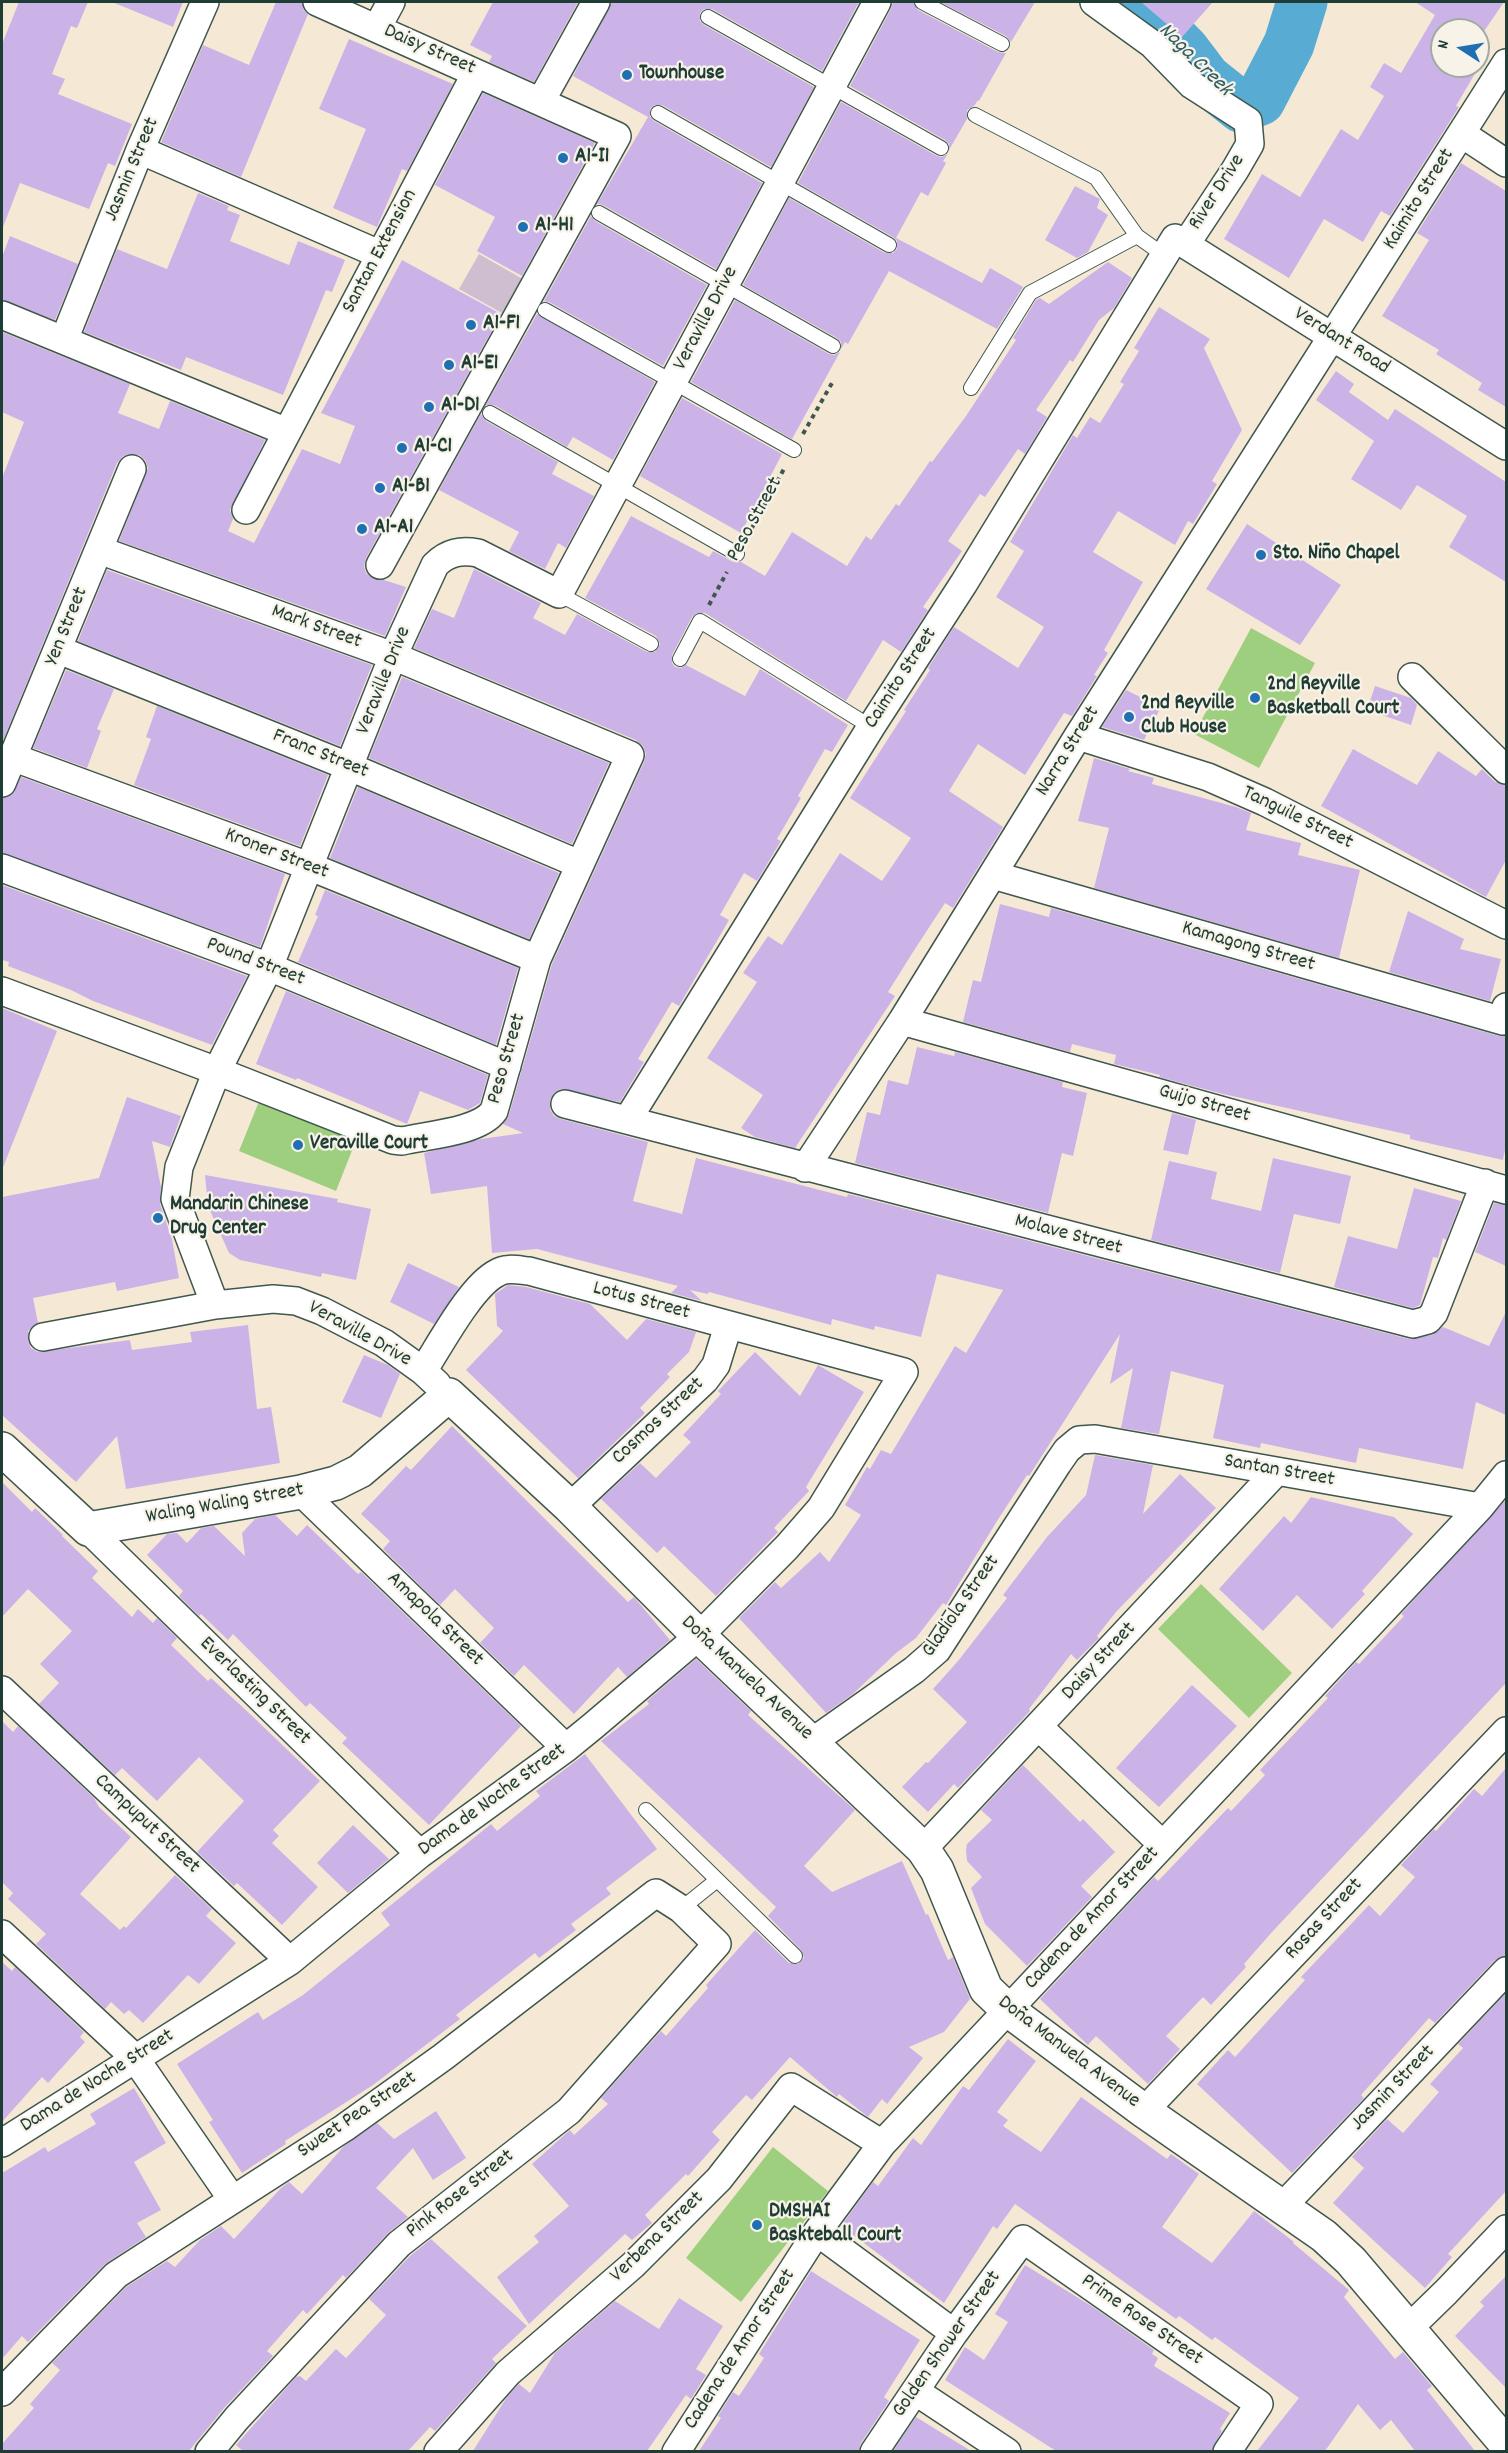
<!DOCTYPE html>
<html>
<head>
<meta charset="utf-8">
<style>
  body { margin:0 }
  #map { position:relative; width:1508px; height:2453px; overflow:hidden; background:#f5e9d5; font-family:Dekko,sans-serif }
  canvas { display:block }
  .frame { position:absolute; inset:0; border:3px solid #1f3d34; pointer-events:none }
  .north { position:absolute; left:1430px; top:18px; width:60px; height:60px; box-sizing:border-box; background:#f7f3e8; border:2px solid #a1aaa0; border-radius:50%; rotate:282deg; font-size:16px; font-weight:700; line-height:24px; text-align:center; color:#1f3d34 }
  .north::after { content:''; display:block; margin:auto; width:21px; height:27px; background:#1f6fb2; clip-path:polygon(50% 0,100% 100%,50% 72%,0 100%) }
</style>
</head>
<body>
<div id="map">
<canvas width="1508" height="2453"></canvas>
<div class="frame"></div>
<div class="north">N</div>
</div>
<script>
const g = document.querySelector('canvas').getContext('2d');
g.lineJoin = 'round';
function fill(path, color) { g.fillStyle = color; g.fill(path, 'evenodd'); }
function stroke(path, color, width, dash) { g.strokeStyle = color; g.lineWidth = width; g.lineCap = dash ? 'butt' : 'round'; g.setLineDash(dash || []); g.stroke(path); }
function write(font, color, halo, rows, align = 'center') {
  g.font = font + ' Dekko,sans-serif'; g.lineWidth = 4.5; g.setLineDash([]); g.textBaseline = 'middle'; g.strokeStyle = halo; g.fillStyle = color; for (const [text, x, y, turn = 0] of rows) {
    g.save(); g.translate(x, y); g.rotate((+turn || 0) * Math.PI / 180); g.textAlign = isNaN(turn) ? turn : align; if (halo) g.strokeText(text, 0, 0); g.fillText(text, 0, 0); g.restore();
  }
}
fill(new Path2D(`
  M479 254 528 282 509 317 459 289Z`), '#cebed0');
fill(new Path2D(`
  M1251 628 1315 663 1259 768 1194 734Z
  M260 1099 357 1138 336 1191 239 1151Z
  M1201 1584 1292 1673 1249 1718 1158 1629Z
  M773 2147 828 2191 741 2302 686 2258Z`), '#9dcf7f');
stroke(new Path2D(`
  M1133 2 1144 10 1184 50 1206 79 1241 107 1260 100 1289 44 1302 2`), '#58acd4', 51);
fill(new Path2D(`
  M19 2H88L77 28 71 26 52 74 65 79 58 94 132 124 115 166 108 163 89 209 20 183 3 227 2 44Z
  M112 2H183L173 27Z
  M276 2H302L304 11 308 14 241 177 161 142 203 45 249 65Z
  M493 2H578L534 82 489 62 492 56 470 45Z
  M612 2H859L822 71 712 9H704L700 13V21L704 25 814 87 771 167 662 105H654L650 109V117L654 121 762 183 716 269 603 205 597 204 648 117 573 76Z
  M893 2H913L918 10 998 52 1006 53 979 101 978 100 974 106 967 110V119L949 150V144L945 140 850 86 891 9Z
  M940 2H1035L1011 42 1006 36Z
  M1141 2H1213L1182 37Z
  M1415 2H1504L1478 40V30H1442V66H1478V48L1487 53 1456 106 1459 107 1390 216 1381 211 1363 242 1324 219 1289 278 1224 239 1262 174 1300 197 1341 129 1358 140 1384 96 1370 87 1384 63 1401 73 1435 15Z
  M349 39 453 84 407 171 402 169 377 227 333 208 366 129 319 109Z
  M483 93 595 143 522 276 477 251 495 217 435 185Z
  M841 102 937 156 942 157 948 154 943 161 946 163 928 196 921 192 896 238 982 283 990 268 1023 287 997 329 889 271 848 344 845 342 841 349V342L837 338 743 285 789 198 885 253H893L897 249V241L893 237 798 183Z
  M1461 163 1506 191V407L1478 390 1482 383 1436 354 1439 350 1382 316 1429 240 1417 233Z
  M1075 186 1100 199 1097 208 1108 215 1088 252 1077 258 1045 240Z
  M198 193 229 206 227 210 240 215 230 241 289 265 298 241 345 260 332 292 326 290 283 395 186 357 181 370 84 332 117 249 167 269Z
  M591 216 595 221 707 285 663 366 549 302 544 301Z
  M10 236 78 264 55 320 2 300V257Z
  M402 260 501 314 366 558 364 566 366 573 372 578 384 580 406 587 385 636 119 541 148 468 145 460 139 455 129 454 122 457 117 463 2 743V478L24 422 2 412V332L130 384 118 413 159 429 170 401 265 440 230 510 233 519 228 531 254 543 302 449 340 464 355 426 321 413Z
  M1108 262 1132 278 1114 308 1099 320 1073 362 1070 360 1036 410 1047 417 1025 454 1018 449 985 497 980 494 948 541 962 551 923 607 928 610 901 652 883 640 846 701 705 613H696L692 617 672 655V663L675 667 681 668 686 665 745 696 760 669 848 725 832 752 825 749 798 796 801 798 777 839 781 841 757 881 744 873 720 915 729 920 679 1006 672 1002 638 1059 644 1062 620 1102 561 1089 554 1093 550 1100V1109L554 1116 561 1119 648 1142 633 1201 682 1214 696 1158 847 1197 848 1194 1409 1339 1432 1335 1443 1327 1489 1346 1506 1312V1415L1476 1402 1463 1469 1359 1448 1356 1463 1261 1443 1260 1448 1213 1438 1224 1385 1171 1371 1159 1434 1121 1428 1133 1368 1110 1384 1120 1334 1029 1476 1027 1475 997 1521 946 1605 943 1603 916 1638 896 1653 853 1694 826 1713 739 1618 775 1582 781 1588 820 1552 829 1562 861 1515 845 1505 867 1467 870 1469 881 1450 891 1454 955 1346 966 1353 1003 1290 937 1274 921 1337 875 1326 874 1330 832 1319 831 1325 709 1292 708 1294 690 1290 702 1301 671 1293 678 1286 537 1249 492 1253 487 1186 431 1194 424 1153 481 1139 523 1133 503 1124 509 1115 552 964 644 762 646 754 643 746 636 740 414 648 432 609 454 618 474 569 541 603 533 618 565 635 577 614 647 652H655L660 644 656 636 585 598 631 516 709 557 713 551 733 562H741L765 576 792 532 847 566 866 536 871 540 896 504 899 506 930 461 932 462 966 416 1016 340 1013 338 1036 300 1040 298 1049 304Z
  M735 300 829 354 834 355 840 352 792 439 691 382Z
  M1159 307 1210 339 1204 348 1242 430 1212 481 1217 484 1193 524 1188 521 1175 545 1118 511 1093 552 1143 582 1104 650 1108 653 1094 675 1097 676 1072 716 1064 713 1025 775 978 744 949 791 1003 827 953 908 945 903 913 952 888 992 895 996 795 1148 755 1137 741 1128 763 1095 707 1058 757 982 743 973 768 936 782 945 840 853 882 881 911 838 850 798 906 711 904 710 930 670 928 668 954 627 1018 668 1044 627 996 597 1024 551 1010 542 1073 435 1077 438 1090 417 1100 423 1124 384 1120 382 1139 351 1134 348Z
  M537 314 655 382 613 460 573 437 567 447 494 405H486Z
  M1336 371 1354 384 1349 392 1388 420 1395 409 1506 482V582L1449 547 1467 516 1417 485 1401 510 1351 479 1374 441 1316 400Z
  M682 398 782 454 741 533 640 476Z
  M481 414 486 421 558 462 552 474 594 496 566 548 558 543 545 569 509 551 519 532 439 490Z
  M1247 524 1341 585 1300 645 1206 589Z
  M107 570 372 665 340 746 78 641Z
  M66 670 114 689 97 729 101 731 87 768 33 748Z
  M402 677 609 763 572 844 369 758Z
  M1375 686 1411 698 1417 705 1411 725 1367 710Z
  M1126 690 1161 707 1144 740 1102 727Z
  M157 706 328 775 300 846 134 785 151 739 146 737Z
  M1353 749 1417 785 1438 751 1476 776 1482 769 1495 782 1506 785V860L1486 897 1321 806Z
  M1094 758 1130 769 1128 771 1154 778 1152 784 1236 807 1251 813 1246 830 1301 843 1298 855 1360 870 1339 958 1094 888 1109 828 1078 821Z
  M21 777 285 874 260 947 2 853V798L12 795Z
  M358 787 559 873 529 939 330 858Z
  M2 885 247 976 212 1045 93 1001 71 990 8 966 9 962 2 960Z
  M325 890 518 968 496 1045 298 962 318 916 315 915Z
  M1000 904 1049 917 1051 908 1499 1036H1506V1145L1503 1160 1410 1139V1135L1223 1094 1159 1077 1160 1075 1114 1064 1116 1055 1072 1044 1070 1052 963 1022 973 980 981 982Z
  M1408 911 1464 939 1460 949 1501 959 1490 1001 1389 972Z
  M286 991 488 1075 480 1103 468 1110 420 1091 407 1124 297 1078 296 1080 256 1064Z
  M2 1008 57 1031 2 1170Z
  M917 1047 954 1056 955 1052 1063 1082 1062 1087 1087 1093 1073 1156 1062 1153 1048 1213 855 1163 867 1112 880 1115 888 1080 908 1085Z
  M127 1097 181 1116 170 1147 152 1141 161 1187 160 1204 172 1239 179 1278 117 1291 115 1282 33 1298 38 1323 28 1331V1340L31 1348 38 1352 130 1340 132 1350 192 1342 190 1332 248 1325 257 1409 271 1407 280 1463 126 1489 117 1436 76 1482 2 1415V1197L99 1178Z
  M1172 1113 1196 1120 1188 1155 1163 1150Z
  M1273 1158 1351 1176 1340 1224 1294 1214 1280 1273 1151 1240 1169 1161 1217 1172 1211 1199 1261 1211Z
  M205 1175 338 1199 337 1202 371 1209 356 1280 322 1273 321 1277 240 1260 229 1253 208 1206Z
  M1414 1188 1461 1201 1446 1240 1443 1238 1438 1258 1433 1257 1420 1305 1413 1308 1334 1287 1348 1236 1397 1249Z
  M1494 1203 1506 1205V1266L1475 1252Z
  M408 1263 459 1287 434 1324 390 1302Z
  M508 1285 526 1287 590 1304 627 1340 646 1319 696 1332 689 1352 667 1374 670 1377 640 1408 645 1413 578 1478 466 1370 503 1331 497 1326 495 1294Z
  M755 1352 800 1396 818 1365 864 1392 806 1487 809 1491 774 1528 778 1532 716 1596 664 1546 657 1553 601 1499 640 1463 656 1478 691 1442 683 1435 721 1394 718 1391Z
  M364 1355 388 1365 400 1374 381 1418 342 1402Z
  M452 1426 628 1602 634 1597 670 1640 627 1677 618 1667 574 1714 524 1665 514 1676 480 1643 494 1628 455 1589 440 1605 383 1549 390 1541 361 1514 406 1466 411 1470Z
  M1095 1455 1153 1465 1143 1514 1180 1474 1216 1508 1116 1612 1097 1636 1099 1638 1077 1660 1071 1654 1029 1709 1030 1711 958 1788 954 1784 928 1812 902 1787 926 1762 928 1763 967 1722 933 1689 958 1661 1007 1598 1003 1595 1047 1537 1086 1495Z
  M2 1482 32 1512 35 1508 63 1535 62 1536 98 1571 92 1578 132 1617 138 1609 153 1623 157 1618 177 1638 171 1645 208 1681 211 1678 249 1713 320 1781 273 1830 279 1836 272 1843 318 1887 282 1925 237 1883 234 1886 197 1852 244 1801 199 1757 157 1801 122 1768 115 1775 39 1704 59 1683 40 1664 72 1631 28 1589 2 1617Z
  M1311 1497 1394 1517 1413 1534 1362 1591 1365 1594 1332 1629 1297 1595 1263 1631 1219 1589 1284 1516 1291 1523Z
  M1506 1499V1683L1272 1932 1244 1964 1246 1967 1211 2005 1203 1997 1166 2036 1180 2049 1148 2084 1096 2036 1088 2045 1040 1999 1154 1877 1158 1881 1228 1808 1231 1811 1265 1775 1260 1770 1328 1698 1325 1696 1356 1662 1359 1664 1404 1616 1401 1614Z
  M275 1515 297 1536 307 1525 358 1574 361 1572 521 1726 429 1825 342 1743 347 1738 310 1703 306 1707 233 1634 228 1640 201 1614 199 1616 179 1596 183 1591 147 1555 167 1534 177 1533 187 1543 201 1528 214 1526 245 1556 242 1533 255 1519Z
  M696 1659 751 1711 748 1715 855 1810 804 1866 832 1892 902 1861 926 1915 928 1914 948 1960 953 1957 970 1999 944 2032 909 2047 923 2058 887 2104 882 2099 868 2117 839 2094 837 2097 790 2057 752 2100 746 2095 712 2132 720 2140 688 2176 686 2174 645 2215 652 2223 632 2240 625 2234 529 2324 497 2277 539 2242 534 2236 569 2206 532 2164 570 2130 574 2135 608 2104 601 2098 661 2031 666 2036 708 1988 706 1985 755 1930 789 1963 798 1964 804 1958 801 1950 768 1916 776 1907 601 1741 649 1704 647 1701Z
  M1192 1685 1237 1726 1159 1807 1116 1768Z
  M2 1721 13 1732 18 1726 94 1798 99 1807 131 1837 80 1894 120 1930 124 1926 126 1928 175 1875 212 1909 206 1916 236 1943 199 1984 188 1975 143 2023 129 2010 124 2014 111 2002 105 2009 36 1944 46 1934 8 1899 13 1893 2 1882Z
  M585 1754 657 1849 606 1888 611 1894 571 1924 576 1930 539 1958 535 1953 456 2015 460 2019 373 2085 285 2141 286 2144 242 2173 209 2122 213 2120 177 2064 258 2012 263 2020 303 1995 390 1925 381 1913 491 1824 497 1831 540 1796 536 1791Z
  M1023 1765 1080 1822 1083 1819 1115 1852 1081 1886 1092 1897 1027 1966 985 1924 971 1888 982 1877 967 1861 966 1850 967 1844 992 1820 981 1810Z
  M1506 1768V1956L1495 1960 1435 2023 1429 2018 1361 2095 1364 2098 1292 2173 1197 2084 1228 2050 1235 2057 1305 1980 1301 1977 1369 1905 1380 1916 1415 1877 1401 1865 1434 1829 1436 1831 1474 1789 1482 1796Z
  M353 1825 389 1859 348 1893 317 1863Z
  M2 1962 12 1971 15 1967 84 2032 80 2037 85 2042 48 2083 42 2077 2 2122Z
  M1506 1993V2191L1448 2254 1452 2257 1425 2288 1333 2203 1364 2168 1352 2157 1387 2119 1403 2133 1439 2092 1430 2084 1463 2048 1458 2044Z
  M1008 2039 1036 2061 997 2112 1008 2120 1003 2126 1041 2152 1081 2097 1167 2159 1171 2154 1199 2174 1162 2227 1212 2263 1254 2211 1294 2242 1293 2243 1349 2290 1344 2297 1395 2359 1403 2352 1432 2386 1427 2390 1475 2451H1415L1391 2420 1380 2430 1358 2404 1325 2451H1257L1299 2398 1215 2337 1212 2340 1179 2316 1176 2319 1015 2204 997 2229 993 2226 944 2303 841 2226 873 2182 878 2186 913 2138 921 2145 963 2086 969 2090Z
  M134 2088 166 2143 134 2162 161 2210 137 2223 146 2237 105 2264 28 2342 22 2336 2 2359V2173L45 2147 48 2152 96 2124 90 2114Z
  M436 2111 466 2158 433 2180 413 2148 376 2188 408 2217 388 2233 346 2278 343 2275 307 2314 303 2310 267 2351 273 2356 225 2407 189 2451H2V2444L34 2408 30 2404 60 2370 52 2363 126 2287 167 2261 175 2267 200 2240 221 2226 234 2239 281 2188 289 2182 302 2194 344 2146 377 2123 394 2139Z
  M431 2239 527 2326 492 2359 496 2363 435 2431 430 2427 408 2451H243L236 2445 296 2377 300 2376 306 2381 336 2349 346 2358 386 2315 369 2299 410 2256Z
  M1025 2265 1093 2307 1154 2350 1152 2354 1158 2358 1154 2366 1230 2413 1220 2429 1222 2431 1211 2451H1056L945 2380 965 2347 984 2360 1008 2322 995 2314Z
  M811 2271 920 2340 884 2397 889 2401 861 2443 858 2451H699L721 2418 718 2416 733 2392 739 2396 764 2358 759 2354Z
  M1506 2276V2388L1455 2336 1484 2306 1480 2302Z
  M679 2298 723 2326 696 2369 706 2375 691 2399 686 2395 647 2451H473L507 2397 519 2384 530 2393 555 2353 615 2301 659 2329Z
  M916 2417 971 2451H893Z`), '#ccb3e7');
const lane = new Path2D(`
  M922 2 1002 44
  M708 17 941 148
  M658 113 889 245
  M975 115 1096 178 1137 236 1165 256
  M599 213 833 346
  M545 310 794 450
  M971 388 1030 293 1137 236
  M490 413 737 554
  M559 594 651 644
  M680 659 700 621 871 727
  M646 1810 795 1956
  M681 1909 717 1880`);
const street = new Path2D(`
  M317 2 617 136 380 565
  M1094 2 1152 44 1192 85 1248 121 1250 144 1235 170 1186 244
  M377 28 391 2
  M541 101 596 2
  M1462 134 1506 163
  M140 150 379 254
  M2 315 287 432
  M64 340 140 150 205 2
  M246 510 476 73
  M59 650 350 767 579 864
  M1412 677 1506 770
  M1078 736 1208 777 1265 802 1506 925
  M12 757 311 867 537 959
  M2 783 132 469
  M2 868 269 967 507 1066
  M993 875 1503 1021 1506 1007
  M2 991 217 1071 393 1140 402 1141C427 1135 479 1132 494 1111L537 959 630 755 393 656 99 550
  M902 1021 1506 1190
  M565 1104 1413 1324 1428 1320 1434 1313 1485 1183
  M628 1119 871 727 964 583 1175 238 1506 446
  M805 1168 902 1021 1078 736 1506 63
  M215 1305 175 1199 179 1167 217 1071 269 967 393 656 435 565C448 552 461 550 478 553L559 594 877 2
  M43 1337 215 1305 273 1299 296 1301 322 1311 384 1343 423 1371 437 1384
  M301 1492 566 1748
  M570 1507 705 1380 716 1365 728 1326
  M88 1529 420 1854
  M2 1690 290 1961
  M1039 1727 1163 1845
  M812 1742 914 1670 937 1650 1058 1463 1067 1450 1079 1440 1095 1439 1480 1507
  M923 1849 1276 1472
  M2 1934 135 2058 232 2199
  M1144 2111 1506 1731
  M2 2143 290 1961 420 1854 566 1748 593 1726 699 1636 787 1547 821 1508 904 1372 529 1271C518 1270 506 1267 497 1273 471 1286 440 1345 423 1371
  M1282 2207 1506 1971
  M817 2232 954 2333
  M1409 2328 1446 2292 1506 2229
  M915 2391 1007 2452
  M2 2392 116 2275 344 2128 443 2057 656 1893 681 1909 717 1944 569 2111 399 2244 237 2418 209 2452
  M438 2452 508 2373 633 2265 719 2179 791 2087 882 2144
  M676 2452 817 2232 882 2144 1480 1507 1506 1475
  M874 2452 954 2333 1023 2239 1259 2404 1227 2452`);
const secondary = new Path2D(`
  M2 1449 88 1529 301 1492 336 1483 360 1471 449 1395 570 1507 699 1636 923 1849 937 1870 986 1989 1008 2010 1144 2111 1324 2236 1351 2261 1506 2444`);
stroke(lane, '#3f574c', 16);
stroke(street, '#3f574c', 30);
stroke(secondary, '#3f574c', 36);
stroke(new Path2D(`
  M803 434 832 383
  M747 537 785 467
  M709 605 727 572`), '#3f574c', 4, [4.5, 4.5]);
stroke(lane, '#fff', 14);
stroke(street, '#fff', 27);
stroke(secondary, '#fff', 33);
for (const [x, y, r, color] of [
  [627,75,6,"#1f6fb2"],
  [563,158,6,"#1f6fb2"],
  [523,227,6,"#1f6fb2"],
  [471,325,6,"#1f6fb2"],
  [449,365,6,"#1f6fb2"],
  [429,407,6,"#1f6fb2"],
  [402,448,6,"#1f6fb2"],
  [380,488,6,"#1f6fb2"],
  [362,529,6,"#1f6fb2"],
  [1261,555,6,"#1f6fb2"],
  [1255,698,6,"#1f6fb2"],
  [1129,717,6,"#1f6fb2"],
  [298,1145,6,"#1f6fb2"],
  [158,1218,6,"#1f6fb2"],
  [757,2225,6,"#1f6fb2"]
]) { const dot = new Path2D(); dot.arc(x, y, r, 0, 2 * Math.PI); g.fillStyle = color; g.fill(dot); stroke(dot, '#f7f3e8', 2); }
write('21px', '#1f3d34', '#f7f3e8', [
  ["Daisy Street",429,51,24],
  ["Jasmin Street",133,170,-67],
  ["River Drive",1218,193,-57],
  ["Kaimito Street",1420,200,-58],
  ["Santan Extension",381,252,-62],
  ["Veraville Drive",707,319,-62],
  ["Verdant Road",1341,342,32],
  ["Peso Street",756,520,-61],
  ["Yen Street",68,627,-68],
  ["Mark Street",316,628,20],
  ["Caimito Street",902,679,-57],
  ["Veraville Drive",385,681,-68],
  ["Narra Street",1069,752,-58],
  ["Franc Street",320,755,22],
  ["Tanguile Street",1297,819,26],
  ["Kroner Street",276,855,21],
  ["Kamagong Street",1248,948,16],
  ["Pound Street",255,963,21],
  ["Peso Street",508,1059,-74],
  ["Guijo Street",1204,1105,16],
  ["Molave Street",1068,1236,15],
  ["Lotus Street",641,1302,15],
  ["Veraville Drive",359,1335,29],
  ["Cosmos Street",659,1422,-43],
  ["Santan Street",1279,1472,10],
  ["Waling Waling Street",225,1505,-10],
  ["Gladiola Street",962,1607,-55],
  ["Amapola Street",434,1620,44],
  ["Daisy Street",1100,1662,-47],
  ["Doña Manuela Avenue",746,1679,43],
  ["Everlasting Street",254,1692,44],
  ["Dama de Noche Street",493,1801,-36],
  ["Campuput Street",146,1825,43],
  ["Cadena de Amor Street",1093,1919,-47],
  ["Rosas Street",1325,1920,-47],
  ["Doña Manuela Avenue",1068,2053,37],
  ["Dama de Noche Street",98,2082,-32],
  ["Jasmin Street",1394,2089,-46],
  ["Sweet Pea Street",358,2116,-34],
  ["Pink Rose Street",461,2195,-38],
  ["Verbena Street",658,2238,-44],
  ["Prime Rose Street",1141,2321,35],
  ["Golden Shower Street",948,2345,-55],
  ["Cadena de Amor Street",741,2350,-57]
]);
write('bold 21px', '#1f3d34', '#f7f3e8', [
  ["Townhouse",639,75],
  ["A1-I1",575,158],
  ["A1-H1",535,227],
  ["A1-F1",483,325],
  ["A1-E1",461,365],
  ["A1-D1",441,407],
  ["A1-C1",414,448],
  ["A1-B1",392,488],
  ["A1-A1",374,529],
  ["Sto. Niño Chapel",1273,555],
  ["2nd Reyville",1267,686],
  ["Basketball Court",1267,710],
  ["2nd Reyville",1141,705],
  ["Club House",1141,729],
  ["Veraville Court",310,1145],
  ["Mandarin Chinese",170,1206],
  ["Drug Center",170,1230],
  ["DMSHAI",769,2213],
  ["Baskteball Court",769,2237]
], 'left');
write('italic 22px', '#305e64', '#f7f3e8', [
  ["Naga Creek",1194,61,45]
]);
</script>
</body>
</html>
